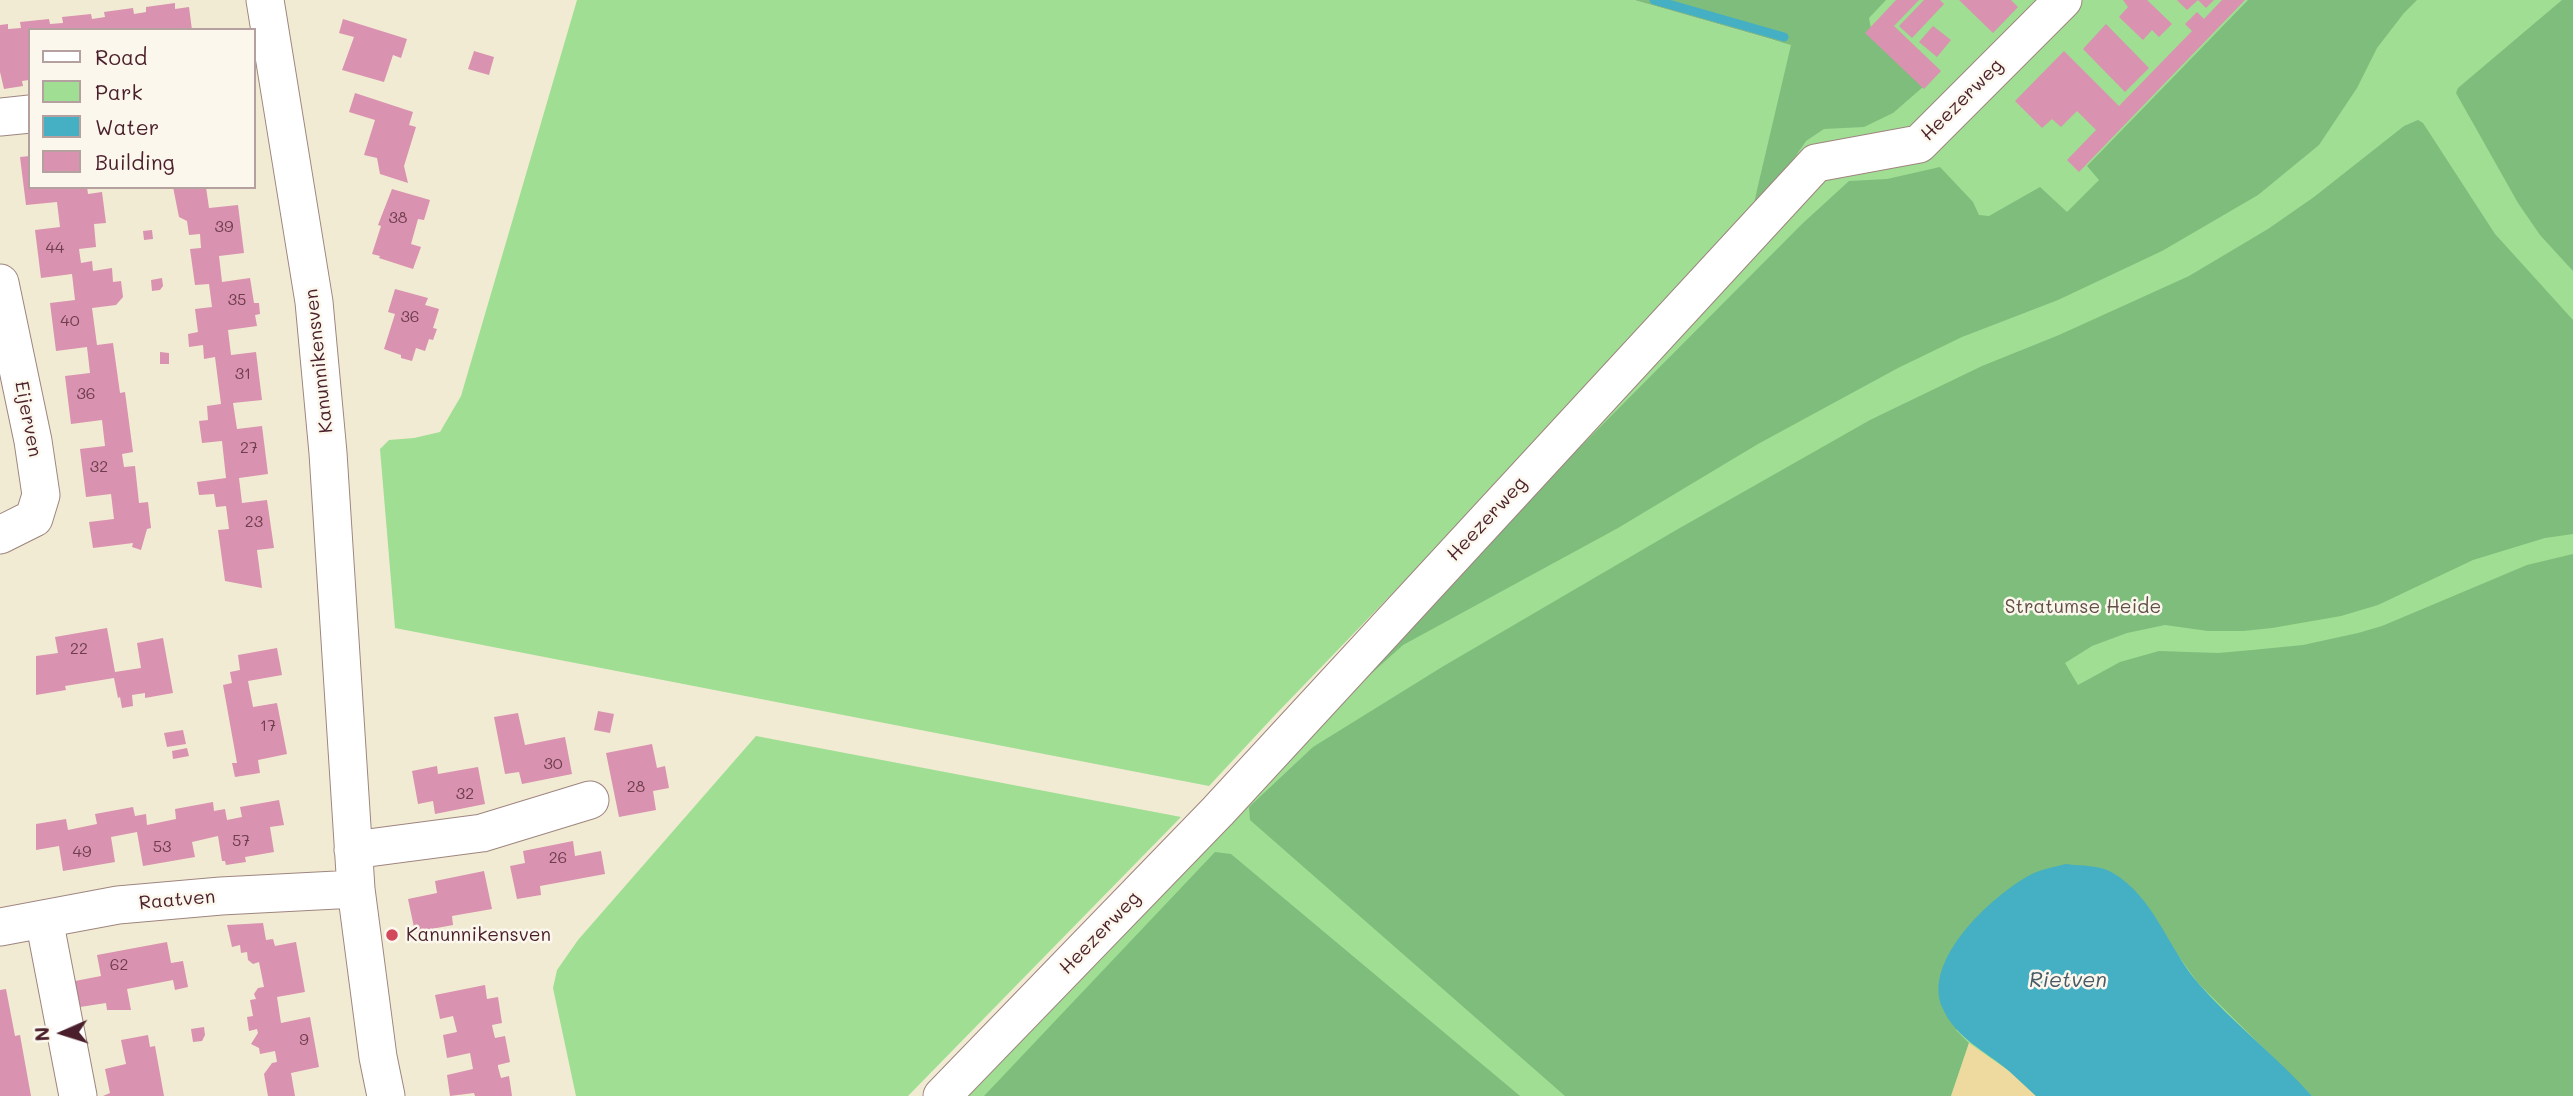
<!DOCTYPE html>
<html>
<head>
<meta charset="utf-8">
<style>
  body { margin:0 }
  #map { position:relative; width:2573px; height:1096px; overflow:hidden; background:#f2ebd3; font-family:Mali,sans-serif }
  canvas { display:block }
  .legend { position:absolute; left:28px; top:28px; width:228px; height:161px; box-sizing:border-box; background:#fbf7ec; border:2px solid #b4a19f; margin:0; padding:9px 12px; list-style:none; font-size:21px; color:#4a1f2b }
  .legend li { display:flex; align-items:center; gap:14px; height:35px }
  .legend b { width:35px; border:2px solid #b4a19f }
  .north { position:absolute; left:28px; top:998px; width:70px; height:70px; -webkit-text-stroke:5px #fbf7ec; paint-order:stroke; rotate:267deg; font-size:19px; font-weight:700; line-height:28px; text-align:center; color:#4a1f2b }
  .north::after { content:''; display:block; margin:auto; width:24px; height:32px; background:#4a1f2b; clip-path:polygon(50% 0,100% 100%,50% 72%,0 100%) }
</style>
</head>
<body>
<div id="map">
<canvas width="2573" height="1096"></canvas>
<ul class="legend">
<li><b style="height:9px;background:#fff"></b>Road</li>
<li><b style="height:19px;background:#9fde93"></b>Park</li>
<li><b style="height:19px;background:#45afc3"></b>Water</li>
<li><b style="height:19px;background:#d992af"></b>Building</li>
</ul>
<div class="north">N</div>
</div>
<script>
const g = document.querySelector('canvas').getContext('2d');
g.lineJoin = 'round';
function fill(path, color) { g.fillStyle = color; g.fill(path, 'evenodd'); }
function stroke(path, color, width, dash) { g.strokeStyle = color; g.lineWidth = width; g.lineCap = dash ? 'butt' : 'round'; g.setLineDash(dash || []); g.stroke(path); }
function write(font, color, halo, rows, align = 'center') {
  g.font = font + ' Mali,sans-serif'; g.lineWidth = 5; g.setLineDash([]); g.textBaseline = 'middle'; g.strokeStyle = halo; g.fillStyle = color; for (const [text, x, y, turn = 0] of rows) {
    g.save(); g.translate(x, y); g.rotate((+turn || 0) * Math.PI / 180); g.textAlign = isNaN(turn) ? turn : align; if (halo) g.strokeText(text, 0, 0); g.fillText(text, 0, 0); g.restore();
  }
}
fill(new Path2D(`
  M577 0H1634L1780 42 1666 0H2573V1096H951L1749 246 1757 191 1749 224 1276 714 1209 786 395 628 380 449 389 440 414 438 440 432 461 396Z
  M756 736 1181 817 908 1096H576L553 988 557 970 578 940Z`), '#9fde93');
fill(new Path2D(`
  M1634 0H1886L1869 18 1871 29 1923 87 1893 113 1864 127 1824 129 1806 141 1749 224 1791 45Z
  M2248 0H2417L2404 13 2377 48 2357 88 2319 145 2258 195 2162 251 2058 300 1962 337 1898 368 1758 444 1618 528 1403 645 1218 811 1802 224 1849 181 1887 179 1940 167 1973 202 1979 215 1989 216 2040 187 2067 212 2099 180 2087 166Z
  M2562 0H2573V271L2540 235 2518 203 2456 93 2458 88Z
  M2418 120 2423 123 2495 234 2573 320V534L2545 538 2473 560 2378 605 2341 616 2272 628 2243 631H2208L2165 625 2127 633 2092 646 2065 663 2078 685 2120 662 2159 651 2218 653 2252 650 2303 645 2358 633 2382 626 2527 565 2573 554V1096H2312L2198 983 2177 954 2146 904 1956 1030 1969 1043 1951 1096H1565L1250 820 1249 807 1313 747 1442 667 1678 529 1870 420 1982 366 2059 335 2189 276 2268 229 2314 197 2404 126Z
  M1215 852 1231 854 1520 1096H984Z`), '#7fbd7d');
fill(new Path2D(`
  M1969 1043 2009 1071 2036 1096H1951Z`), '#eeda9e');
fill(new Path2D(`
  M2066 864C2081 866 2101 865 2113 873 2154 897 2168 948 2198 983 2233 1023 2276 1056 2312 1096H2036C2027 1088 2018 1079 2009 1071 1985 1051 1956 1038 1943 1009 1920 961 1993 895 2030 875 2041 869 2054 867 2066 864Z`), '#45afc3');
stroke(new Path2D(`
  M1654 0 1784 37`), '#45afc3', 9);
fill(new Path2D(`
  M1896 0H1919L1894 26 1941 71 1924 89 1865 33Z
  M1924 0H1940L1944 4 1912 38 1899 26Z
  M1959 0H2011L2018 7 1993 33Z
  M2123 0H2147L2172 24 2159 37 2152 30 2143 40 2119 17 2128 7Z
  M2177 0H2198L2187 10Z
  M2198 0H2214L2206 8Z
  M2222 0H2245L2079 172 2067 160 2096 130 2077 111 2061 127 2052 119 2042 128 2015 101 2064 51 2119 106 2192 31 2185 24 2197 12 2204 19Z
  M175 3V9L189 7 192 30H30L29 80 22 81 23 86 4 89 0 72V25L8 24V29L21 28 20 22 49 19 50 24 63 23 62 17 91 14 92 19 105 17 104 12 133 8 134 14 146 12V7Z
  M343 19 407 39 401 58 393 55 384 82 342 70 354 37 339 33Z
  M2106 24 2149 68 2125 92 2083 49Z
  M1933 26 1951 40 1937 57 1919 42Z
  M474 51 494 57 489 75 468 69Z
  M355 93 413 112 409 125 416 127 404 166 408 183 380 174 377 158 364 155 375 120 349 112Z
  M30 156V187H87L88 194 102 192 106 223 94 224 96 247 79 249 81 263 92 261 93 271 112 268 113 282 121 281 123 297 116 305 92 308 97 345 113 343 120 393 125 392 133 452 122 454 124 467 135 466 139 503 148 502 151 528 147 529 141 550 132 547 133 543 93 548 89 522 114 519 111 494 86 497 80 449 105 446 102 420 71 424 65 376 90 373 87 347 56 351 50 303 75 300 72 274 41 278 35 230 60 227 57 202 26 205 20 157Z
  M173 187H206L209 208 238 205 244 253 219 256 222 282 250 278 254 303H259L260 314 255 315 257 326 228 330 231 355 256 352 262 400 233 403 237 429 262 426 268 474 239 478 242 503 267 500 274 548 257 550 262 588 225 581 218 530 229 529 226 506 216 507 214 494 199 495 197 482 226 478 222 441 202 443 199 421 208 420 207 406 221 404 215 357 204 359 203 345 189 347 188 334 198 332 195 309 212 307 209 284 195 285 190 249 201 248 200 234 189 235 187 221 179 217Z
  M392 189 430 200 424 220 418 219 411 244 421 247 413 269 379 258 380 256 372 254 381 226 378 225Z
  M152 230 153 239 144 240 143 231Z
  M162 278 163 286 160 290 152 291 151 280Z
  M395 289 428 298 425 305 439 309 433 328 437 329 433 340 429 339 425 351 416 348 412 361 401 358V355L384 349 395 314 388 312Z
  M160 352 169 353V364H160Z
  M107 628 115 672 141 668 137 643 163 638 173 693 145 698V693L132 695 133 706 122 708 120 697 118 698 114 678 65 686 66 690 36 695V656L58 653 55 637Z
  M277 648 282 675 248 681 253 707 277 703 287 754 258 760 260 773 235 777 232 763H237L223 685 232 683 230 672 240 670 238 655Z
  M598 711 614 714 610 733 594 730Z
  M518 713 525 745 565 737 572 774 522 784 519 772 505 774 494 717Z
  M183 730 186 744 167 747 164 733Z
  M652 744 657 768 665 766 669 788 653 791 656 810 619 817 606 753Z
  M187 748 189 756 173 759 172 751Z
  M437 766 438 774 478 767 485 804 435 814 433 801 418 804 412 771Z
  M279 800 284 825 270 827 274 852 245 857 246 862 226 865 225 861H222L218 836 192 842 195 857 143 866 137 832 111 837 115 862 63 871 59 846 36 850V824L66 819 68 830 97 824 95 814 133 807 135 816 146 814 147 825 176 819 175 809 213 802 214 811 225 809 227 820 242 817 240 807Z
  M573 841 575 856 601 851 605 874 540 886 541 895 517 899 510 866 525 863 523 851Z
  M484 871 492 909 452 916 453 925 415 932 408 899 437 893 435 881Z
  M263 923 266 940 273 939 275 946 296 942 305 992 277 997 281 1023 310 1017 319 1067 291 1073 295 1096H268L264 1074 272 1063 277 1062 275 1051 260 1054 259 1048 251 1044 258 1033 257 1029 249 1031 247 1017 253 1016 250 1000 256 999 254 994 258 988 264 987 259 962 253 964 248 960 247 952 241 953 240 945 232 947 227 925Z
  M167 942 171 963 183 961 188 987 175 990 173 980 127 989 131 1010H107L106 1003 80 1007 75 981 101 976 97 955Z
  M485 985 487 999 498 997 502 1023 492 1025 493 1030 495 1038 505 1036 510 1062 498 1065V1067L501 1078 509 1076 512 1096H475L474 1093 450 1096 447 1075 473 1069 470 1053 447 1058 443 1035 457 1032 453 1016 440 1019 435 995Z
  M6 989 15 1036 20 1035 31 1096H0V990Z
  M204 1027 205 1035 202 1041 193 1042 191 1029Z
  M148 1035 150 1047 155 1046 164 1096H103L110 1093 105 1069 126 1064 121 1040Z`), '#d992af');
const minor = new Path2D(`
  M265 0 314 302 328 453 356 889 378 1057 386 1096
  M0 117 30 114
  M0 283 33 441 41 495 34 518 0 535
  M353 850 482 833 590 800
  M44 919 78 1096
  M0 927 118 905 221 896 356 889
  M942 1096 1218 811 1816 163 1919 144 2063 0`);
stroke(minor, '#9e857f', 39);
stroke(minor, '#fff', 37);
for (const [x, y, r, color] of [
  [392,935,7,"#d1495b"]
]) { const dot = new Path2D(); dot.arc(x, y, r, 0, 2 * Math.PI); g.fillStyle = color; g.fill(dot); stroke(dot, '#fbf7ec', 2.5); }
write('16px', '#6e3c4c', null, [
  ["38",398,218],
  ["39",224,227],
  ["44",55,248],
  ["35",237,300],
  ["36",410,317],
  ["40",70,321],
  ["31",243,374],
  ["36",86,394],
  ["27",249,448],
  ["32",99,467],
  ["23",254,522],
  ["22",79,649],
  ["17",268,726],
  ["30",553,764],
  ["28",636,787],
  ["32",465,794],
  ["57",241,841],
  ["53",162,847],
  ["49",82,852],
  ["26",558,858],
  ["62",119,965],
  ["9",304,1040]
]);
write('19px', '#4a1f2b', '#fbf7ec', [
  ["Heezerweg",1962,100,-45],
  ["Kanunnikensven",319,361,-96],
  ["Eijerven",28,419,79],
  ["Heezerweg",1487,519,-47],
  ["Raatven",177,900,-5],
  ["Heezerweg",1100,933,-46]
]);
write('19px', '#5f4f45', '#fbf7ec', [
  ["Stratumse Heide",2083,607]
]);
write('19px', '#4a1f2b', '#fbf7ec', [
  ["Kanunnikensven",406,935]
], 'left');
write('italic 21px', '#485968', '#fbf7ec', [
  ["Rietven",2068,981]
]);
</script>
</body>
</html>
